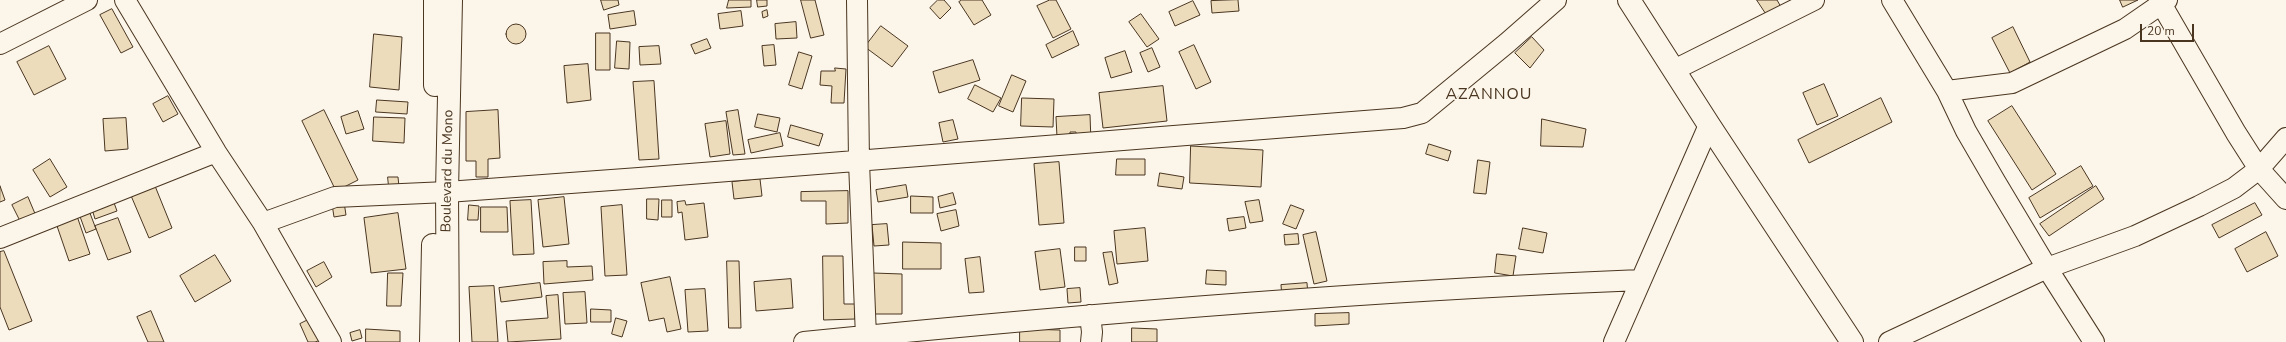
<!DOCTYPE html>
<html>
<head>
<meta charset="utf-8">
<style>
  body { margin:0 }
  #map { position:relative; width:2286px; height:342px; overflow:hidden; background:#fbf6e9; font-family:"Nunito Sans",sans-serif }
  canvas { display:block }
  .scale { position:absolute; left:2140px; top:24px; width:54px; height:18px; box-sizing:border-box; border:2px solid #4a3520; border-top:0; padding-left:5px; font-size:12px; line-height:14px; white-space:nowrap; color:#4a3520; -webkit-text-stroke:3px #fbf6e9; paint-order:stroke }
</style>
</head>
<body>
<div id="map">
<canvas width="2286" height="342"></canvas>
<div class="scale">20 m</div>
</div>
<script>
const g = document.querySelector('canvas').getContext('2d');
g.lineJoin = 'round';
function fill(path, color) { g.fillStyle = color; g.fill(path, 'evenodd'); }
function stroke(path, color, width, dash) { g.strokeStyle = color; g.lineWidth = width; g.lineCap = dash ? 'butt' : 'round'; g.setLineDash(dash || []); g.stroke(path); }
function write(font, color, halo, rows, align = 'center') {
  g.font = font + ' "Nunito Sans",sans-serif'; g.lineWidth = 3; g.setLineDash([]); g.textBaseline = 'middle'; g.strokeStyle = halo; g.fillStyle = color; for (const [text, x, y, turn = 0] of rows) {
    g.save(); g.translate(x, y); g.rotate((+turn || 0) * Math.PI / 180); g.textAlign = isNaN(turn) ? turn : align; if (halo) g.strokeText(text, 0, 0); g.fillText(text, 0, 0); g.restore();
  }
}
const building = new Path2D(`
  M601 0H618L619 5 604 10Z
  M729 0H751V7L727 8Z
  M757 0H767V6L758 7Z
  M801 0H815L824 35 811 38Z
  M938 0H944L951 8 940 19 930 8Z
  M962 0H982L991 15 974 25 959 2Z
  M1050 0H1056L1071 29 1053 38 1037 6Z
  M1238 0 1239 11 1212 13 1211 1Z
  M1757 0H1777L1781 7 1767 15Z
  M2120 0H2138L2123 7Z
  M1193 1 1200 15 1175 26 1169 12Z
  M112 9 133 47 121 53 100 15Z
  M767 10 768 16 763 18 762 12Z
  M634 11 636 25 610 29 608 15Z
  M741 11 743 26 720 29 718 14Z
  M1141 14 1159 39 1147 47 1129 22Z
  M796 22 797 38 776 39 775 24Z
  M506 34a10 10 0 1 1 20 0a10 10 0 1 1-20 0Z
  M881 26 908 46 892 67 865 47Z
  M2013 27 2030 62 2010 73 1992 38Z
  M1073 31 1079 45 1052 58 1046 45Z
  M596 33H610V70H596Z
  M374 34 402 37 399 90 370 87Z
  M1532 37 1544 50 1530 68 1515 53Z
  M707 39 711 48 695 54 691 45Z
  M617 41 630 42 629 69 615 68Z
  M774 45 776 65 764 66 762 46Z
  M1194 45 1211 82 1196 89 1179 52Z
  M49 46 66 79 34 95 17 62Z
  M659 46 661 64 640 65 639 47Z
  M1152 48 1160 67 1148 72 1140 53Z
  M1125 51 1132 72 1111 78 1105 58Z
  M799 52 812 56 802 89 789 85Z
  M973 60 980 80 939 93 933 72Z
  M588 64 591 100 567 103 564 66Z
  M835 68 846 69 844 103H831L832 86 820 85 821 71H835Z
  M1012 75 1026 81 1013 112 999 106Z
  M654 81 659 159 639 160 633 82Z
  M1824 84 1838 116 1817 125 1803 93Z
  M975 85 1001 98 993 112 968 99Z
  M1163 86 1167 121 1103 128 1099 93Z
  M168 96 178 114 163 122 153 104Z
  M1022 98 1054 99 1053 127 1021 126Z
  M1881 98 1892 122 1809 163 1798 140Z
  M377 100 408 102 407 114 376 112Z
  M2012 106 2056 174 2032 190 1988 121Z
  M324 110 358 180 336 191 302 121Z
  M498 110 500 158 488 159V177H476V161H466V112Z
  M738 110 745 154 733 155 726 112Z
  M358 111 364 129 346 134 341 117Z
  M758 114 780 118 777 132 755 127Z
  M1090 115 1091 142H1077L1076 132H1070V136L1057 137 1056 117Z
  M374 117 405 118 404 143 373 141Z
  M126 118 128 149 105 151 103 119Z
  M1542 119 1586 129 1583 147 1541 146Z
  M953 120 958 139 943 142 939 123Z
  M726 121 730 154 710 157 705 124Z
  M791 125 823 134 819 146 788 137Z
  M780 133 783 146 751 153 748 140Z
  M1429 144 1451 151 1448 161 1426 154Z
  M1191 146 1263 150 1261 187 1190 183Z
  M50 159 67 187 50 197 33 170Z
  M1117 159H1145V175H1116Z
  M1478 160 1490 162 1486 194 1474 193Z
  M1059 162 1064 223 1039 225 1034 164Z
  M2081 166 2093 186 2040 218 2029 198Z
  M1160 173 1184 177 1182 189 1158 186Z
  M388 177H398L399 187H389Z
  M760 179 762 196 734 199 732 182Z
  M153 181 172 228 149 238 129 191Z
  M906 185 908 197 878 202 876 190Z
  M0 186 5 200 0 202Z
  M2096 186 2104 199 2049 236 2040 224Z
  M848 191V223L826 224V201H801V192Z
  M953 193 956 204 940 208 938 197Z
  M911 196 933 197V213H911Z
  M28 197 36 216 21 223 12 205Z
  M564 197 569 244 543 247 538 200Z
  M647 199H659L658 220 647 219Z
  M113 200 117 211 95 219 92 209Z
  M531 200 534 254 513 255 510 201Z
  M662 200H672V217H662Z
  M1259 200 1263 221 1250 223 1245 202Z
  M685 201 686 205 704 203 708 237 685 240 682 212 678 213 677 202Z
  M344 202 346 215 334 217 332 204Z
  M2255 203 2262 215 2219 238 2212 225Z
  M469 205 479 206 478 220H468Z
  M622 205 627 275 605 276 601 207Z
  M1291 205 1304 210 1296 229 1283 224Z
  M481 207H507L508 232H481Z
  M88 208 96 229 86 233 78 211Z
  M956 210 959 226 941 231 937 214Z
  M398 213 406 269 371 273 364 218Z
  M77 216 90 254 69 261 56 223Z
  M1244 217 1246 228 1229 231 1227 219Z
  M118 218 131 252 108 260 95 226Z
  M887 224 889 245 874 246 872 225Z
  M1145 228 1148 261 1117 264 1114 231Z
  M1523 228 1547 233 1543 253 1519 249Z
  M1316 232 1327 281 1314 284 1303 235Z
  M2266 232 2278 256 2247 272 2235 249Z
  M1298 234 1299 244 1285 245 1284 235Z
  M903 242 941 243V269H903Z
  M1075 247H1086V261H1075Z
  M1060 249 1065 287 1040 290 1035 252Z
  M4 251 32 321 9 330 0 307V252Z
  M1112 252 1118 283 1109 285 1103 253Z
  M1497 254 1516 256 1513 276 1495 273Z
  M215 255 231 281 195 302 180 276Z
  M823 256H843L844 304H855V319L824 320Z
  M980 257 984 292 969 293 965 259Z
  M567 261V267L592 266 593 280 544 284 543 262Z
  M727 261H739L741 328H729Z
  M324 262 332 277 316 287 307 271Z
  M1207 270 1226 271V285L1206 284Z
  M388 273H403L401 306H387Z
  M873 273 902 274V314H873Z
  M670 277 681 329 667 332 664 318 649 321 641 283Z
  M791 279 793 308 756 311 754 282Z
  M540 283 542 297 501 302 499 288Z
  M1307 283 1308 295 1282 297 1281 285Z
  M494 286 498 342H472L469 287Z
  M1080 288 1081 302 1068 303 1067 289Z
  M705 289 708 331 688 332 685 290Z
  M585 292 587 323 565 324 563 293Z
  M558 295 561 339 508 342 506 321 548 318 546 296Z
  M591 309 611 310V322H591Z
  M151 311 164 342H148L137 317Z
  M1349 313V324L1315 326V314Z
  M616 318 627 321 622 337 612 334Z
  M310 319 321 340 315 342H308L300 324Z
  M1132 328 1157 329V342H1132Z
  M366 329 400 331V342H366Z
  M1020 329 1060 330V342H1020Z
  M360 330 362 338 352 341 350 333Z`);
fill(building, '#ecdcbc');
stroke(building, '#4a3520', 1);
const minor = new Path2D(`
  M125 0 216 152 263 223 331 342
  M857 0 859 162 866 337
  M1892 0 1947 91 1966 131 1995 181 2047 268 2094 342
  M2159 0 2236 133 2259 169 2286 199
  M0 44 87 0
  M1674 70 1814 0
  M1947 91 2012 83 2125 29 2167 0
  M263 223 335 197 447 192 639 178 1403 118 1422 113 1507 43 1556 0
  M0 238 216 152
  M1090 315 1092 332 1091 342
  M804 342C1082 314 1362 291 1641 280
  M1614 342 1709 125
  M1889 342 2047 268 2135 236 2199 206 2234 188 2259 169 2286 138`);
const major = new Path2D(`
  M435 85V0
  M431 342 433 245
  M448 342 447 192 451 0`);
const highway = new Path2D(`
  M1629 0 1709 125 1852 342`);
stroke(minor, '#4a3520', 22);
stroke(major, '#4a3520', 24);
stroke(highway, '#4a3520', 24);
stroke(minor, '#fbf6e9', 20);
stroke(major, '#fbf6e9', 22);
stroke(highway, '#fbf6e9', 22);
write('14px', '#4a3520', '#fbf6e9', [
  ["Boulevard du Mono",448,171,-89]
]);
g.letterSpacing = '1px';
write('16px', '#4a3520', '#fbf6e9', [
  ["AZANNOU",1489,95]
]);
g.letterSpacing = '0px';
</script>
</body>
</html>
